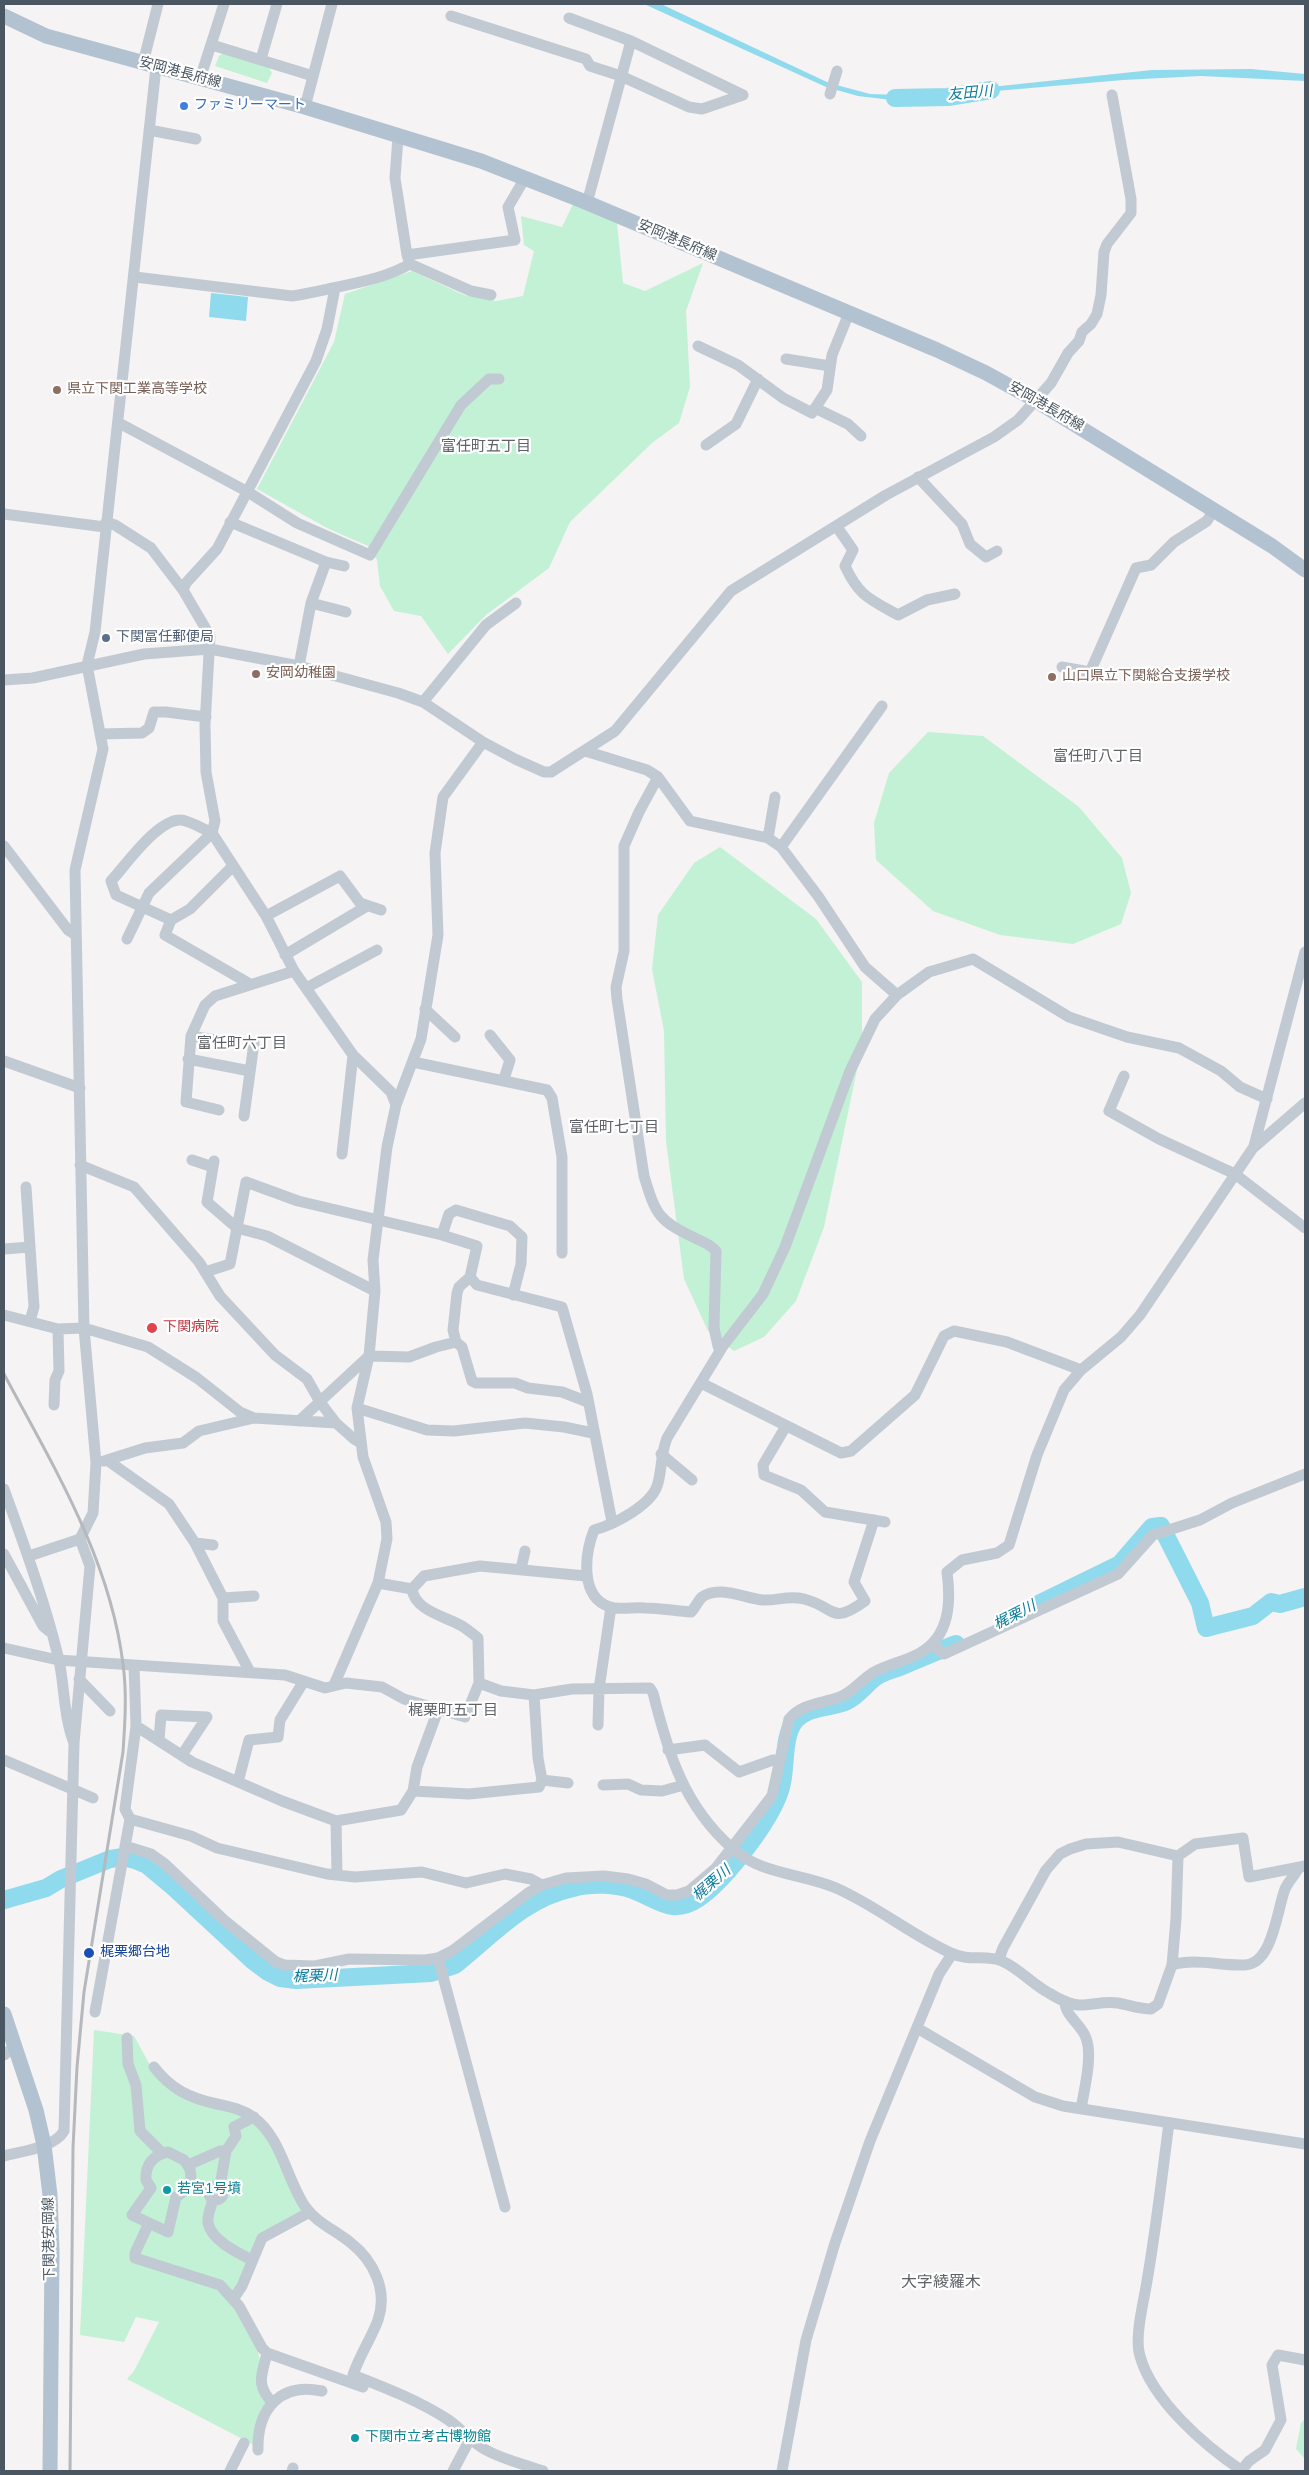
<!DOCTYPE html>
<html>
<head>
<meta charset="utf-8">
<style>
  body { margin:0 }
  #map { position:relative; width:1309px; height:2475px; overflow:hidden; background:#f5f3f3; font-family:"Nunito Sans",sans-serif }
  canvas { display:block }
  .frame { position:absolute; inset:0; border:5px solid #4a5661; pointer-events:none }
</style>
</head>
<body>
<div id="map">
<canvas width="1309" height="2475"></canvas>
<div class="frame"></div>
</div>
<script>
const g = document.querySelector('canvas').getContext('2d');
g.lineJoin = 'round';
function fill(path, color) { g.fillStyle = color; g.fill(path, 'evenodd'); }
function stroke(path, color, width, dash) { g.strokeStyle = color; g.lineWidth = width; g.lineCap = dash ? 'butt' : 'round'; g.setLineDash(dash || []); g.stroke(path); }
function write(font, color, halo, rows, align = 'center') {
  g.font = font + ' "Nunito Sans","Noto Sans JP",sans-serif'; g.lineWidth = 4.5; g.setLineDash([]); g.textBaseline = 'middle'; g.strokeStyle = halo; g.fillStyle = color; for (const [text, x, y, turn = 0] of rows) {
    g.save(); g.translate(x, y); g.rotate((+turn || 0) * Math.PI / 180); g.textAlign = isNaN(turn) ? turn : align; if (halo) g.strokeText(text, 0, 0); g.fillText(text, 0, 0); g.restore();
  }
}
fill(new Path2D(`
  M224 53 269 68 272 73 267 83 215 66 219 56Z
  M573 204 617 223 623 283 645 291 703 263 686 311 690 387 679 423 652 443 570 522 549 568 486 615 448 654 421 616 394 611 380 586 377 560 368 546 327 528 257 489 334 342 345 294 412 271 464 295 496 301 523 296 534 251 524 245 521 216 562 227Z
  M928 732 983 736 1079 807 1122 858 1131 893 1121 924 1073 944 1000 935 933 911 876 860 874 823 889 773Z
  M720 847 816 919 862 982V1046L824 1227 796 1301 764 1337 734 1351 708 1331 684 1279 666 1141 664 1031 652 969 658 915 694 863Z
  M94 2030 134 2036 150 2065 161 2080 241 2113 265 2134 309 2215 263 2240 238 2297 257 2346 268 2402 254 2445 127 2379 134 2371 159 2322 136 2317 124 2342 80 2335Z
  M1305 2419V2459L1296 2449 1301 2423Z`), '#c3f1d5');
fill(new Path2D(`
  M644 4H661L829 83 870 94 900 95 953 91 1152 70 1251 69 1305 74V81L1201 76 1123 80 892 100 858 96 826 87Z
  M211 293 248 297 246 321 209 317Z`), '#90daee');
stroke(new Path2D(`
  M895 98 948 97 991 90
  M1022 1612 1120 1564 1152 1527 1161 1526 1200 1603 1206 1628 1253 1616 1271 1602 1280 1604 1305 1597
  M4 1900 46 1888 61 1879 110 1859 123 1857 135 1860 147 1865 171 1885 252 1960 268 1972 280 1978 296 1980 431 1973 455 1965C494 1934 523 1899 573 1888 591 1883 616 1884 633 1890 659 1900 672 1916 699 1898 726 1879 776 1815 782 1783 786 1766 783 1735 795 1721 809 1705 830 1709 847 1701 858 1696 866 1684 876 1677 883 1672 892 1670 900 1667 919 1659 937 1651 956 1644`), '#90daee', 18);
stroke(new Path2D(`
  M451 16 586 59 590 66 621 76 689 107 702 109 743 95 631 41 569 18
  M212 45 313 76
  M261 59 277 4
  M143 63 158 4
  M200 79 224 4
  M830 94 837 71
  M305 107 332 4
  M149 130 196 139
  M398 137 395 178 407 255
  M587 203 631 41
  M410 264 407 255 515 240 508 207 525 178
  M135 277 292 296C306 294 319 291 333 288 361 282 385 278 410 264L471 291 491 295
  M698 346 738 365 783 398 812 413 827 390 832 355 849 313
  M786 359 830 366
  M815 408 848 424 861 436
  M119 423 248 492 297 523 370 555 461 405 489 379H499
  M706 445 736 424 758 379
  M918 477 962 524 970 544 986 557 997 551
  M4 514 105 527
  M106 522 115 525 151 548 183 590 210 636 205 725 206 772 215 821 212 833 266 916 294 971 353 1055 391 1092 396 1105
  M230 522 326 562 344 566
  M837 527 853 550 845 566C859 596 869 599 898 615L927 600 955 594
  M183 590 186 583 217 549 316 361 327 329 335 288
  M311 603 346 612
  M299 666 311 603 326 562
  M1062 667 1090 672 1136 568 1151 565 1174 542 1207 521 1214 509
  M4 680 33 678 144 654 210 649 299 666 398 693 423 702 483 742 515 759 544 772H551L615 731 731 591 886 495 994 437 1018 420 1051 383 1068 353 1079 341 1082 332 1091 324 1097 314 1101 295 1104 252 1107 244 1131 213V199L1112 95
  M423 702 486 625 516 603
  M101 734 142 733 149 728 154 712H166L206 717
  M585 751 647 770 658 777 690 821 768 838 781 847 818 896 865 967 897 995
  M658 777 639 812 624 846V951L616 987 617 999 644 1176C656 1216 659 1221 697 1239 704 1242 711 1245 716 1251L714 1328 718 1346H723
  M768 838 775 797
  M4 846 68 930 76 935
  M781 847 882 706
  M266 916 340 876 360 903 381 910
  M171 920 165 935 250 984
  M127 939 149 893 212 833C203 829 189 820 180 820 157 820 126 865 111 881L116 895 171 920 190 909 233 866
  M285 955 367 906
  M306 988 377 950
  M425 1009 455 1037
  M490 1035 510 1060 504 1079
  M191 1036 228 1042
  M188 1059 250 1071
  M4 1061 80 1088
  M413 1062 547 1090 552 1098 562 1157V1253
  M1124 1076 1109 1111 1159 1139 1235 1174 1305 1228
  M219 1110 186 1102 191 1036 205 1005 215 996 294 971
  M244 1116 254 1043
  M1254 1146 1305 952
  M342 1154 353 1055
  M192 1160 213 1167
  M214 1161 207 1202 237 1228 267 1236 375 1291
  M80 1165 134 1187 199 1262 220 1296 275 1355 307 1379 320 1402 336 1423 354 1439 361 1443
  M26 1187 34 1307 30 1321
  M442 1235 449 1214 456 1210 510 1226 522 1237 521 1264 513 1295
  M4 1249 30 1247
  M205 1272 230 1264 246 1182 298 1201 442 1235 477 1246 470 1277
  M4 1315 58 1329 84 1328 148 1347 197 1378 240 1412 254 1418
  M701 1383 841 1453 851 1451 915 1395 944 1336 954 1331 1007 1342 1081 1370
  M588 1402 562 1392 528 1388 515 1383H476L472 1381 462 1347 456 1342 453 1330 457 1293 459 1287 470 1277 477 1285 562 1307 587 1394 612 1522
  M54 1405 55 1380 59 1371 58 1329
  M357 1408 427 1430 454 1431 525 1423 564 1427 593 1433
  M299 1421 369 1356 409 1357 436 1347 456 1342
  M786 1426 763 1465 764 1475 801 1490 825 1512 885 1522
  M661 1454 692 1480
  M107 1460 169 1504 195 1543 223 1598V1621L250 1672
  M104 1461 145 1448 183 1443 199 1431 254 1418 336 1423
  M4 1489C24 1545 44 1599 58 1656 65 1685 63 1715 74 1743L64 2131C54 2148 22 2151 4 2156
  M874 1520 854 1582 865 1601C830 1626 836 1607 804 1599 788 1595 777 1601 762 1600 744 1598 719 1585 702 1597 698 1601 695 1608 691 1612 675 1611 660 1608 645 1608 634 1607 620 1610 610 1607 579 1597 585 1553 594 1530 613 1525 653 1505 658 1483 662 1468 661 1453 667 1438L723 1346 763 1294 785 1247 850 1071 875 1019 897 995 929 972 973 959 1069 1017 1127 1037 1179 1048 1221 1071 1240 1087 1267 1099
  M195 1543 213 1545
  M4 1554 43 1626 49 1631
  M29 1556 80 1539
  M521 1569 525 1551
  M378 1583 412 1589
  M412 1589 424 1576 480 1566 586 1576
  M223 1598 254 1596
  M932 1644 944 1654 1118 1574 1153 1535 1200 1520 1232 1503 1305 1474
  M4 1648 58 1660 285 1675 325 1688 346 1683 382 1687 404 1699 465 1717 479 1683 478 1638C473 1634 467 1629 462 1626 445 1616 415 1611 412 1589
  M79 1679 110 1711
  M479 1683 501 1691 534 1695 572 1689 650 1688 653 1693C668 1753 684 1806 732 1848 761 1875 801 1873 836 1888 877 1906 911 1935 951 1953 969 1962 987 1954 1002 1961 1020 1969 1032 1984 1049 1993 1057 1998 1070 2005 1080 2005 1093 2005 1104 2001 1118 2003 1129 2005 1139 2009 1151 2009L1158 2004 1172 1965 1176 1919 1178 1856
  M334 1685 378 1583 387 1539 386 1522 363 1457 357 1408 369 1356 375 1291 373 1260 387 1147 396 1105 421 1039 438 935 435 853 443 797 483 742
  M598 1725 599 1689 611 1607
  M136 1726 192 1762 282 1801 336 1821 401 1810 413 1791 417 1767 438 1710
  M159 1740 161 1715 207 1717 182 1755
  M74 1743 90 1566 80 1539 93 1513 96 1463 84 1328 75 870 103 749 87 665 95 632 156 67
  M668 1750 705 1745 739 1772 773 1760 779 1761
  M4 1760 93 1798
  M542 1780 568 1783
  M238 1782 249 1740 278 1737 280 1720 304 1681
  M603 1785 628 1784 641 1790 662 1791 684 1785
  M413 1791 469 1794 539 1787 542 1780 538 1758 534 1695
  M130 1819 191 1836 217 1848 327 1874 355 1877 422 1872 466 1883 505 1874 531 1879 542 1885
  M336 1821 337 1875
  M125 1846 151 1854 165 1864 224 1920 276 1962 284 1965 315 1966 349 1959 425 1960 438 1958 452 1951 528 1893 542 1885 566 1878 604 1876 628 1879 646 1884 667 1895H677L689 1891 716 1868 772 1796 789 1719C803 1703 821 1704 840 1697 853 1692 862 1679 874 1672 889 1664 906 1661 920 1653 950 1636 951 1602 947 1572L962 1560 997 1553 1009 1545 1037 1455 1064 1390 1081 1370 1121 1337 1140 1315 1253 1148 1305 1103
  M1178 1856 1195 1844 1243 1838 1249 1877 1305 1866
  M438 1958 505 2207
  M999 1959 1003 1948 1046 1870 1060 1854 1070 1849 1086 1844 1118 1842 1178 1856
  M1172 1965C1195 1958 1220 1966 1244 1965 1273 1965 1277 1909 1285 1889 1288 1882 1294 1876 1298 1869
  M1065 2001C1064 2015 1082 2025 1086 2038 1093 2056 1084 2090 1081 2109
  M95 2012 130 1819 125 1809 136 1726 134 1665
  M917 2028 1035 2097 1063 2106 1305 2144
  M127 2038 128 2064 136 2085 140 2131 162 2153
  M4 2055 15 2046
  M154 2067C171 2089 189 2098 217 2104 230 2107 242 2109 253 2117 281 2137 286 2177 304 2205 315 2222 335 2230 351 2243 374 2261 388 2291 378 2320 371 2339 359 2356 353 2375 386 2388 417 2400 447 2419 461 2428 471 2442 486 2450 504 2460 524 2464 543 2471
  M1169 2123C1162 2176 1156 2229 1147 2281 1144 2301 1134 2337 1140 2356 1152 2400 1205 2446 1241 2470
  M168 2152 184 2160 190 2169 191 2178 187 2189 176 2197 168 2232 132 2215 151 2188 146 2180C145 2165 153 2155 168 2152Z
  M188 2165 220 2151H226
  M209 2193a7 7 0 1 1 14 0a7 7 0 1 1-14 0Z
  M220 2186 226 2151 236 2136 234 2127 254 2117
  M213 2200C211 2206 207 2216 208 2223 211 2240 238 2253 252 2260
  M149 2223 135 2253V2258L220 2285 239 2306 262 2348 267 2353 363 2387
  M234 2298 242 2286 262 2238 310 2212
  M267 2353C262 2375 255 2385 273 2403
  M258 2450C257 2409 280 2382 322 2391
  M230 2471 244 2443
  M292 2471 293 2468
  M453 2471 470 2439
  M782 2471 806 2340 835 2243 870 2141 939 1974 952 1954
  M1241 2471 1249 2461 1265 2450 1281 2420 1272 2365 1278 2355 1305 2360`), '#c1cad2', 11);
stroke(new Path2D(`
  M4 16 46 36 305 107 481 161 583 201 937 350 986 373 1035 400 1272 546 1305 570
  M4 2014 36 2110 44 2145 50 2195 52 2252 50 2471`), '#b3c2d1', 15);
stroke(new Path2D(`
  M4 1374C53 1466 110 1558 123 1664 127 1693 125 1723 123 1752L84 1992 77 2067 73 2148 70 2471`), '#b5b8bd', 3);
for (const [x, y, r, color] of [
  [184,106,5,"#3f7fe0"],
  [57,390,5,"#8d6e63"],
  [106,638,5,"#5c6f8a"],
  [256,674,5,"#8d6e63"],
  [1052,677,5,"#8d6e63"],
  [152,1328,6,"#e0444e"],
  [89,1953,6,"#1a4fb4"],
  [167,2190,5,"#0f9aa8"],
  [355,2438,5,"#0f9aa8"]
]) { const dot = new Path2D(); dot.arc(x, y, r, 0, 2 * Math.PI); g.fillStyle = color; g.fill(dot); stroke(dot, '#fff', 2); }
write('14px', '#4a5661', '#fff', [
  ["安岡港長府線",180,73,15],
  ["安岡港長府線",677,241,23],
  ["安岡港長府線",1046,407,30],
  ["下関港安岡線",50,2239,-91]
]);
write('14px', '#366cbe', '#fff', [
  ["ファミリーマート",194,106]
], 'left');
write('14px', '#785e54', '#fff', [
  ["県立下関工業高等学校",67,390],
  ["安岡幼稚園",266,674],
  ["山口県立下関総合支援学校",1062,677]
], 'left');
write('14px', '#4e5e75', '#fff', [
  ["下関冨任郵便局",116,638]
], 'left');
write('14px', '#be3a42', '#fff', [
  ["下関病院",163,1328]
], 'left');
write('14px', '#164399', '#fff', [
  ["梶栗郷台地",100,1953]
], 'left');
write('14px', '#0d838f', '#fff', [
  ["若宮1号墳",177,2190],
  ["下関市立考古博物館",365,2438]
], 'left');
write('italic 15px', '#0c7c9b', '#fff', [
  ["友田川",970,94,-5],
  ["梶栗川",1015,1616,-27],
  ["梶栗川",712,1884,-41],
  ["梶栗川",315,1977,-2]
]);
write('15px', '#5f6368', '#fff', [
  ["富任町五丁目",486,447],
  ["富任町八丁目",1098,757],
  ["富任町六丁目",242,1044],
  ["富任町七丁目",614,1128],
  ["梶栗町五丁目",453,1711]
]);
write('16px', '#5f6368', '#fff', [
  ["大字綾羅木",941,2283]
]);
</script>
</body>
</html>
